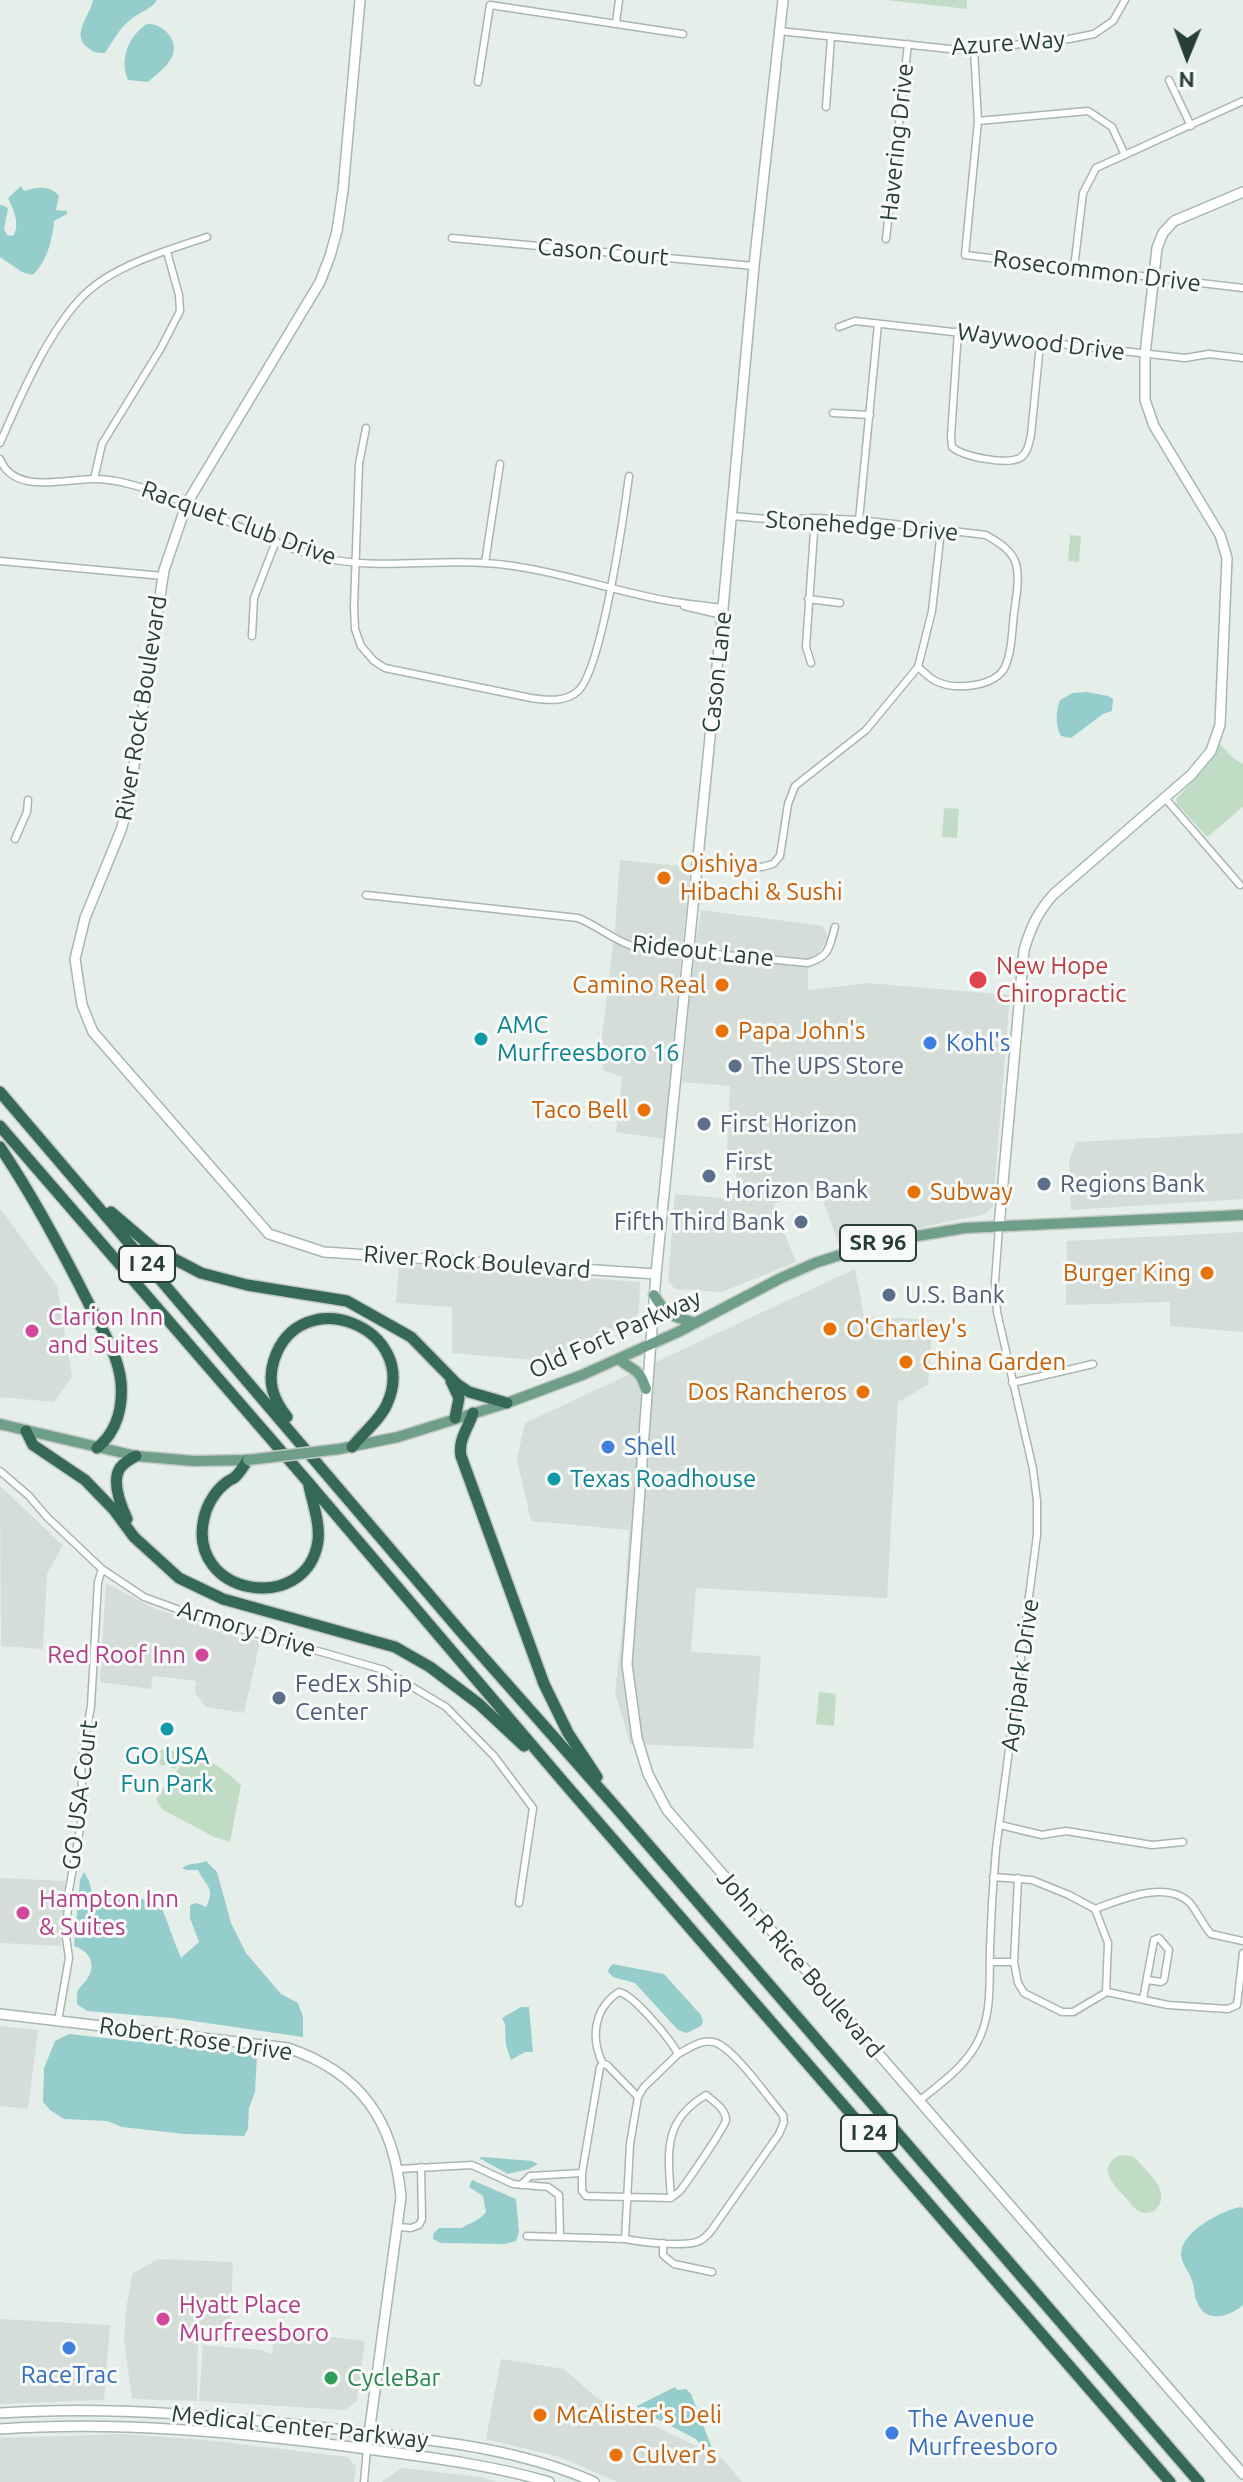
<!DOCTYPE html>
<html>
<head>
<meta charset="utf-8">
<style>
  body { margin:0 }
  #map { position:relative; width:1243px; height:2482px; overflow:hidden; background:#e6eee9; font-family:Ubuntu,sans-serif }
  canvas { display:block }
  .north { position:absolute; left:1147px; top:16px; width:80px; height:80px; -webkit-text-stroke:6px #f7faf8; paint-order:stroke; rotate:181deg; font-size:22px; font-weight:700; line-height:32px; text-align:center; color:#263e34 }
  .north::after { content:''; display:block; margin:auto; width:28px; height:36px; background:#263e34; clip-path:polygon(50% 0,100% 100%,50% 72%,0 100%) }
</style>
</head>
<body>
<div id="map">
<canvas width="1243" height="2482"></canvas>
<div class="north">N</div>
</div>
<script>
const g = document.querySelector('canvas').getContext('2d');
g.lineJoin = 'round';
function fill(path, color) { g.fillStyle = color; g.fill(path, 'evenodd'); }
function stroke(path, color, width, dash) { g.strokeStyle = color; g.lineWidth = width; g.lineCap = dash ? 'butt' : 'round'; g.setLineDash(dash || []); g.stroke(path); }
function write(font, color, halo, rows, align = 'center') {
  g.font = font + ' Ubuntu,sans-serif'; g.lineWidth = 6; g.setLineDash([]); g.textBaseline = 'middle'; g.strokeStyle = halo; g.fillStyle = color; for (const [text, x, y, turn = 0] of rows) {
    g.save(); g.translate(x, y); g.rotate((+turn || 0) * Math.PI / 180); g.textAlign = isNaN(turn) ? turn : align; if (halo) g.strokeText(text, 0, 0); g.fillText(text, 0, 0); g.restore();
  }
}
fill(new Path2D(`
  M620 860 690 867 664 1139 616 1132 622 1077 603 1070 600 1053 615 928Z
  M701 910 823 926 828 938 808 970V990L868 983 1010 995 993 1206 985 1214 839 1245 819 1189 773 1204 796 1262 722 1292 675 1289 668 1281 675 1194 733 1199 739 1156 727 1152 730 1086 682 1082 693 958Z
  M1243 1133V1199L1071 1210 1069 1161 1076 1142Z
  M0 1208 57 1286 72 1377 54 1402 0 1397Z
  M1243 1232V1332L1170 1326V1302L1066 1305 1067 1241Z
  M399 1264 640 1282 639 1313 625 1326 574 1346 544 1361 452 1353V1307L396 1303Z
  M855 1269 864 1316 933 1320 928 1385 898 1402 887 1598 696 1588 691 1652 761 1656 753 1749 630 1744 615 1693 624 1612 629 1530 531 1521 517 1459 525 1423Z
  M0 1486 63 1545 47 1574 43 1649 1 1646Z
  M106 1583 155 1609 260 1642 244 1713 206 1707 195 1693 196 1681 153 1676 151 1689 100 1682Z
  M0 1878 65 1881 61 1946 0 1943Z
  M0 2026 38 2030 28 2109 0 2106Z
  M158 2259 233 2262 230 2335 198 2334 197 2401 132 2399 124 2340 126 2310 132 2274Z
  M0 2319 110 2325 104 2400 0 2404Z
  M275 2330 365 2341 357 2401 345 2410 199 2401 203 2345 261 2350 272 2354Z
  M501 2359 564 2369 597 2398 723 2459 742 2482H617L560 2457 486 2439Z
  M122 2434 207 2440 348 2457 356 2467 354 2482H0V2438Z
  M401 2468 481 2477 497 2482H382Z`), '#d4ddd8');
fill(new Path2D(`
  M886 0H967V9Z
  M1070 535 1081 536 1079 562 1068 561Z
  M1220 744 1233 758 1243 764V807L1207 837 1177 804 1176 799 1213 758Z
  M944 808 959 809 957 838 942 837Z
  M819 1692 836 1694 834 1726 816 1724Z
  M162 1750H171L185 1760 188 1756C211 1758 224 1770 241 1785L230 1842 214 1837 162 1809 156 1799 184 1761 174 1769 167 1765 161 1766 154 1752Z
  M1120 2155 1131 2156 1136 2159C1149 2174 1174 2193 1154 2211 1148 2213 1147 2214 1141 2212 1134 2210 1131 2203 1126 2198 1114 2185 1095 2167 1120 2155Z`), '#c1dcc4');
fill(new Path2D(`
  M93 0H157C151 10 139 12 130 20 119 29 113 41 105 53 97 53 94 53 87 47 71 34 90 16 93 0Z
  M147 24C164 23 181 42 171 59 166 67 155 76 148 82L128 80C119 59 129 35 147 24Z
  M21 186 24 191C36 187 50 185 59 196L56 210 67 211V214L54 221C53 238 46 265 32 275L22 272 0 257V205L5 206 8 209 4 229 7 235 13 236C21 224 13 209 8 198Z
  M1087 692 1108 696 1113 699 1112 711 1103 714 1071 738 1061 736C1055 725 1056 711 1060 700L1073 693Z
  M206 1861 217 1872 231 1923 246 1953 281 1994 298 2003 303 2017V2037L172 2018 87 2011 77 2004C77 2002 77 1992 78 1990 79 1988 87 1980 87 1979 97 1965 90 1951 74 1946L80 1880 84 1872 89 1881 95 1905 102 1906 112 1896 127 1895 160 1904C168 1922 173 1940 181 1958L199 1942 190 1918V1905L197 1903 206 1907C216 1887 206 1887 198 1870H186L182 1868C190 1862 197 1865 206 1861Z
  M613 1964 664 1974 701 2015 703 2022 701 2026 687 2033 678 2030 635 1983 613 1977 608 1972 609 1968Z
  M521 2007H529L533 2052H525L511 2060 506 2045 505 2024 502 2018Z
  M69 2034 257 2055 255 2092 249 2108 248 2129 244 2136 184 2134 122 2127 107 2121 64 2119 50 2110 43 2102 44 2068 55 2041Z
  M483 2157 532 2161 538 2164 529 2169 508 2174 479 2158Z
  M472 2180 516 2199 519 2232 516 2241 505 2244 441 2243 433 2239V2234L439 2228H462C471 2222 479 2221 486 2212L483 2196 469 2187Z
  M1240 2207 1243 2208V2305C1229 2317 1205 2324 1197 2302 1194 2297 1195 2290 1193 2284 1191 2274 1182 2265 1181 2255 1180 2232 1221 2211 1240 2207Z
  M675 2387 677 2390 686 2389 691 2394 712 2448 699 2443 696 2439 638 2409 637 2406Z`), '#94cdcc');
const street = new Path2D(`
  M616 23 619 0
  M779 31 950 49H974L1069 39 1094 34 1113 21 1125 0
  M974 49 978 121 965 255 1243 288
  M1169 80 1191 126
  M478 82 490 5 683 34
  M826 107 831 37
  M978 121 1088 111 1112 127 1125 155
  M452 238 754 266
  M886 239 908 44
  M1074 268 1083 193 1096 168 1243 101
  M839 327 855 321 1185 358 1209 354 1243 358
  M958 331 951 436 952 447C964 457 1006 465 1020 458 1028 453 1029 443 1031 435L1040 344
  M833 413 870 415
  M366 428 359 464 354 607 355 629 361 646 374 661 385 668 531 698C546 700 565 703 578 691 602 669 624 514 629 476
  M0 443C20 397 49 329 85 294 115 265 168 250 207 237
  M0 459C14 495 64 479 93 479 105 479 118 481 129 484 194 500 252 538 316 556 372 571 429 559 485 563 548 567 607 590 669 601 687 604 705 606 723 608
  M94 479 102 444 161 348 180 311 179 295 167 252
  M732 516 779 520 815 518 859 520 986 535C998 542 1012 550 1016 564 1020 579 1016 598 1014 613 1012 631 1012 651 1005 667 995 687 956 690 938 682 931 680 924 672 918 667
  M859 520 878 324
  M0 561 163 576
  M485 563 500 464
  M808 599 840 603
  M684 606 722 615
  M252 636 254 598 276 541
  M811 663 806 647 815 518
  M1165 798 1240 885
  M15 839 27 812 28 800
  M698 861 762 867 773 864 780 856 788 804 795 786 866 730 918 667 932 611 941 530
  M366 895 578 918C598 926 612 939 632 946L808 963C830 956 829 948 835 927
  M1012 1383 1093 1364
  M0 1471 29 1496 47 1517 102 1569 144 1597 196 1616 384 1670 446 1707 494 1756 533 1808 519 1903
  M1000 1825 1042 1835 1066 1831 1152 1845 1183 1842
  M993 1877 1032 1880 1069 1895 1095 1909C1120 1900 1167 1879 1190 1903 1198 1913 1203 1925 1211 1934L1243 1941
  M1095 1909 1108 1943 1106 1992
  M990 1962H1014L1018 1983 1024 1993 1062 2012H1073L1107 1992 1168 2005 1228 2009 1237 2005 1243 1953
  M1014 1962 1018 1878
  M1143 1999 1154 1940 1159 1938 1169 1950 1164 1980 1161 1982 1147 1980
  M58 2021 69 1958 66 1937 69 1890 83 1812 81 1763 91 1706 98 1582 102 1569
  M603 2064C590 2038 594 2008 619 1992 634 1995 670 2039 678 2054 688 2049 701 2039 713 2042 732 2045 769 2099 783 2115L784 2122 779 2134 711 2231C708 2234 705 2238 701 2240 690 2248 640 2242 625 2239
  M638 2097 644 2087 678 2054
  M919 2101C940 2084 963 2068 976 2045 993 2015 989 1981 990 1948 991 1915 993 1882 996 1849L1037 1535V1501L1033 1469 997 1312 995 1282 999 1227
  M399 2169 472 2165 513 2184 548 2187 559 2195 560 2237 625 2239 630 2144 638 2097 607 2065 603 2064 600 2067 582 2173 530 2176 521 2185
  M582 2173V2191L586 2196 671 2198 680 2191C687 2182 725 2127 726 2120 726 2109 713 2101 706 2095 662 2121 668 2153 671 2198
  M398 2227 411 2228 419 2225 422 2219 421 2167
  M527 2236 560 2237
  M663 2243V2255L674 2264 712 2272
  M364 2482 367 2449`);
const secondary = new Path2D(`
  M360 0 343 190 337 231 330 256 320 282 187 503 164 570 128 805 121 830 85 918 75 959 82 1005 93 1032 269 1234 324 1252 656 1274
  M783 0 754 266 723 608 656 1274 627 1664 637 1738 648 1774 667 1810 1243 2474
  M999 1227 1024 950C1031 927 1038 911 1054 894L1191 775 1211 751 1220 725 1227 558 1220 535 1154 426 1145 400V354L1157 248 1163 233 1174 221 1243 192
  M0 2014 288 2048C361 2073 394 2121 401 2197L367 2449
  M0 2413C116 2405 230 2417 345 2430 430 2440 516 2447 594 2482
  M0 2429C118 2421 234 2432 352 2447 418 2456 484 2463 549 2482`);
const primary = new Path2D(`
  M654 1295C666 1316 674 1317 696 1323
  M619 1359C635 1373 638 1366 646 1389
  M0 1424 136 1456 194 1461 248 1460
  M339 1449 398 1437 507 1403 582 1375 678 1332 781 1278 815 1263 881 1242 965 1228 1243 1215`);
const highway = new Path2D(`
  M0 1092 462 1633 614 1805 1199 2482
  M0 1126 308 1482 566 1785 1170 2482
  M0 1147C35 1199 63 1252 91 1308 103 1331 118 1355 121 1382 123 1407 117 1432 97 1448
  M111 1212 153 1248 201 1273 247 1285 347 1301 411 1337 457 1384 469 1392 507 1403
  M451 1381 459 1398 455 1418
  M473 1413C468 1429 458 1439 461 1456L544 1684 568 1733 597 1777
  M287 1417C273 1399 267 1382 274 1360 300 1280 421 1328 387 1404 380 1420 363 1433 352 1447
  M26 1431 33 1445 85 1480 114 1510 134 1537 179 1578 223 1599 395 1647 430 1667 479 1704 524 1746
  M248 1460C244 1465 241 1471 237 1475 231 1481 234 1477 227 1482 216 1490 207 1504 204 1518 186 1596 307 1616 318 1541 320 1523 313 1504 309 1486
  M127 1519C121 1506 111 1482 120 1468 124 1463 130 1459 136 1456`);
stroke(street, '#a9b6af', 9);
stroke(secondary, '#a5b8af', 12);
stroke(primary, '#c2c9c6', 13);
stroke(highway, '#c2c9c6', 14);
stroke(street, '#fff', 6);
stroke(secondary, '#fff', 9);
stroke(primary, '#6f9f8b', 10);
stroke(highway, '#356855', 11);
const primaryBridge = new Path2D(`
  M248 1460 339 1449`);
stroke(primaryBridge, '#c2c9c6', 13, []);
stroke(primaryBridge, '#6f9f8b', 10);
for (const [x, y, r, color] of [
  [664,878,8,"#e8710a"],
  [978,980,10,"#e0444e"],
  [722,985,8,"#e8710a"],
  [722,1031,8,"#e8710a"],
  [481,1039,8,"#0f9aa8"],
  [930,1043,8,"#3f7fe0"],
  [735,1066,8,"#5c6f8a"],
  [644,1110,8,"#e8710a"],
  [704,1124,8,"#5c6f8a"],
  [709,1176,8,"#5c6f8a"],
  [1044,1184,8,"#5c6f8a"],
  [914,1192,8,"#e8710a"],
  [801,1222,8,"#5c6f8a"],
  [1207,1273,8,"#e8710a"],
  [889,1295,8,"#5c6f8a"],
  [830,1329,8,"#e8710a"],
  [32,1331,8,"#d1479c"],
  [906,1362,8,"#e8710a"],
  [863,1392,8,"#e8710a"],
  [608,1447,8,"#3f7fe0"],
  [554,1479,8,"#0f9aa8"],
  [202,1655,8,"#d1479c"],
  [279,1698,8,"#5c6f8a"],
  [167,1729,8,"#0f9aa8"],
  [23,1913,8,"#d1479c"],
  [163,2319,8,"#d1479c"],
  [69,2348,8,"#3f7fe0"],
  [331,2378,8,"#2e9e5b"],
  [540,2415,8,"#e8710a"],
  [892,2433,8,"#3f7fe0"],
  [616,2455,8,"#e8710a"]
]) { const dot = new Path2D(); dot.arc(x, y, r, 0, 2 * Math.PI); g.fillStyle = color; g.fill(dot); stroke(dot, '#f7faf8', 3); }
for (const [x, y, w] of [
  [878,1243,76],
  [147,1264,56],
  [869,2133,56]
]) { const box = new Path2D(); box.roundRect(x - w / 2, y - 18, w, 36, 6); g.fillStyle = '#f7faf8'; g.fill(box); stroke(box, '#263e34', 2); }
write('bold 22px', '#263e34', null, [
  ["SR 96",878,1243],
  ["I 24",147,1264],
  ["I 24",869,2133]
]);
write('24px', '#263e34', '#f7faf8', [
  ["Azure Way",1008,43,-4],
  ["Havering Drive",897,142,-84],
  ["Cason Court",603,252,5],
  ["Rosecommon Drive",1097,271,7],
  ["Waywood Drive",1041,342,7],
  ["Racquet Club Drive",239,523,20],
  ["Stonehedge Drive",862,526,4],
  ["Cason Lane",717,672,-84],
  ["River Rock Boulevard",141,708,-81],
  ["Rideout Lane",703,951,6],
  ["River Rock Boulevard",477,1262,4],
  ["Old Fort Parkway",615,1334,-24],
  ["Armory Drive",247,1629,17],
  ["Agripark Drive",1020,1675,-82],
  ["GO USA Court",80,1795,-83],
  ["John R Rice Boulevard",800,1964,49],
  ["Robert Rose Drive",196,2039,8],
  ["Medical Center Parkway",300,2427,6]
]);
write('24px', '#c56008', '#f7faf8', [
  ["Oishiya",680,864],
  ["Hibachi & Sushi",680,892],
  ["Camino Real",706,985,"right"],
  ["Papa John's",738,1031],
  ["Taco Bell",628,1110,"right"],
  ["Subway",930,1192],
  ["Burger King",1191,1273,"right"],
  ["O'Charley's",846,1329],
  ["China Garden",922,1362],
  ["Dos Rancheros",847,1392,"right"],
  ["McAlister's Deli",556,2415],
  ["Culver's",632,2455]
], 'left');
write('24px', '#be3a42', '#f7faf8', [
  ["New Hope",996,966],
  ["Chiropractic",996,994]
], 'left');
write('24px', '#0d838f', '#f7faf8', [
  ["AMC",497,1025],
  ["Murfreesboro 16",497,1053],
  ["Texas Roadhouse",570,1479],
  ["GO USA",167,1756,"center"],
  ["Fun Park",167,1784,"center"]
], 'left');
write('24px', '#366cbe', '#f7faf8', [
  ["Kohl's",946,1043],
  ["Shell",624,1447],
  ["RaceTrac",69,2375,"center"],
  ["The Avenue",908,2419],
  ["Murfreesboro",908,2447]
], 'left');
write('24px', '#4e5e75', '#f7faf8', [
  ["The UPS Store",751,1066],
  ["First Horizon",720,1124],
  ["First",725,1162],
  ["Horizon Bank",725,1190],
  ["Regions Bank",1060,1184],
  ["Fifth Third Bank",785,1222,"right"],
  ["U.S. Bank",905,1295],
  ["FedEx Ship",295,1684],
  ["Center",295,1712]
], 'left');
write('24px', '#b23c85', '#f7faf8', [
  ["Clarion Inn",48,1317],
  ["and Suites",48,1345],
  ["Red Roof Inn",186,1655,"right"],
  ["Hampton Inn",39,1899],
  ["& Suites",39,1927],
  ["Hyatt Place",179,2305],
  ["Murfreesboro",179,2333]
], 'left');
write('24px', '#27864d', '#f7faf8', [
  ["CycleBar",347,2378]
], 'left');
</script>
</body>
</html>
